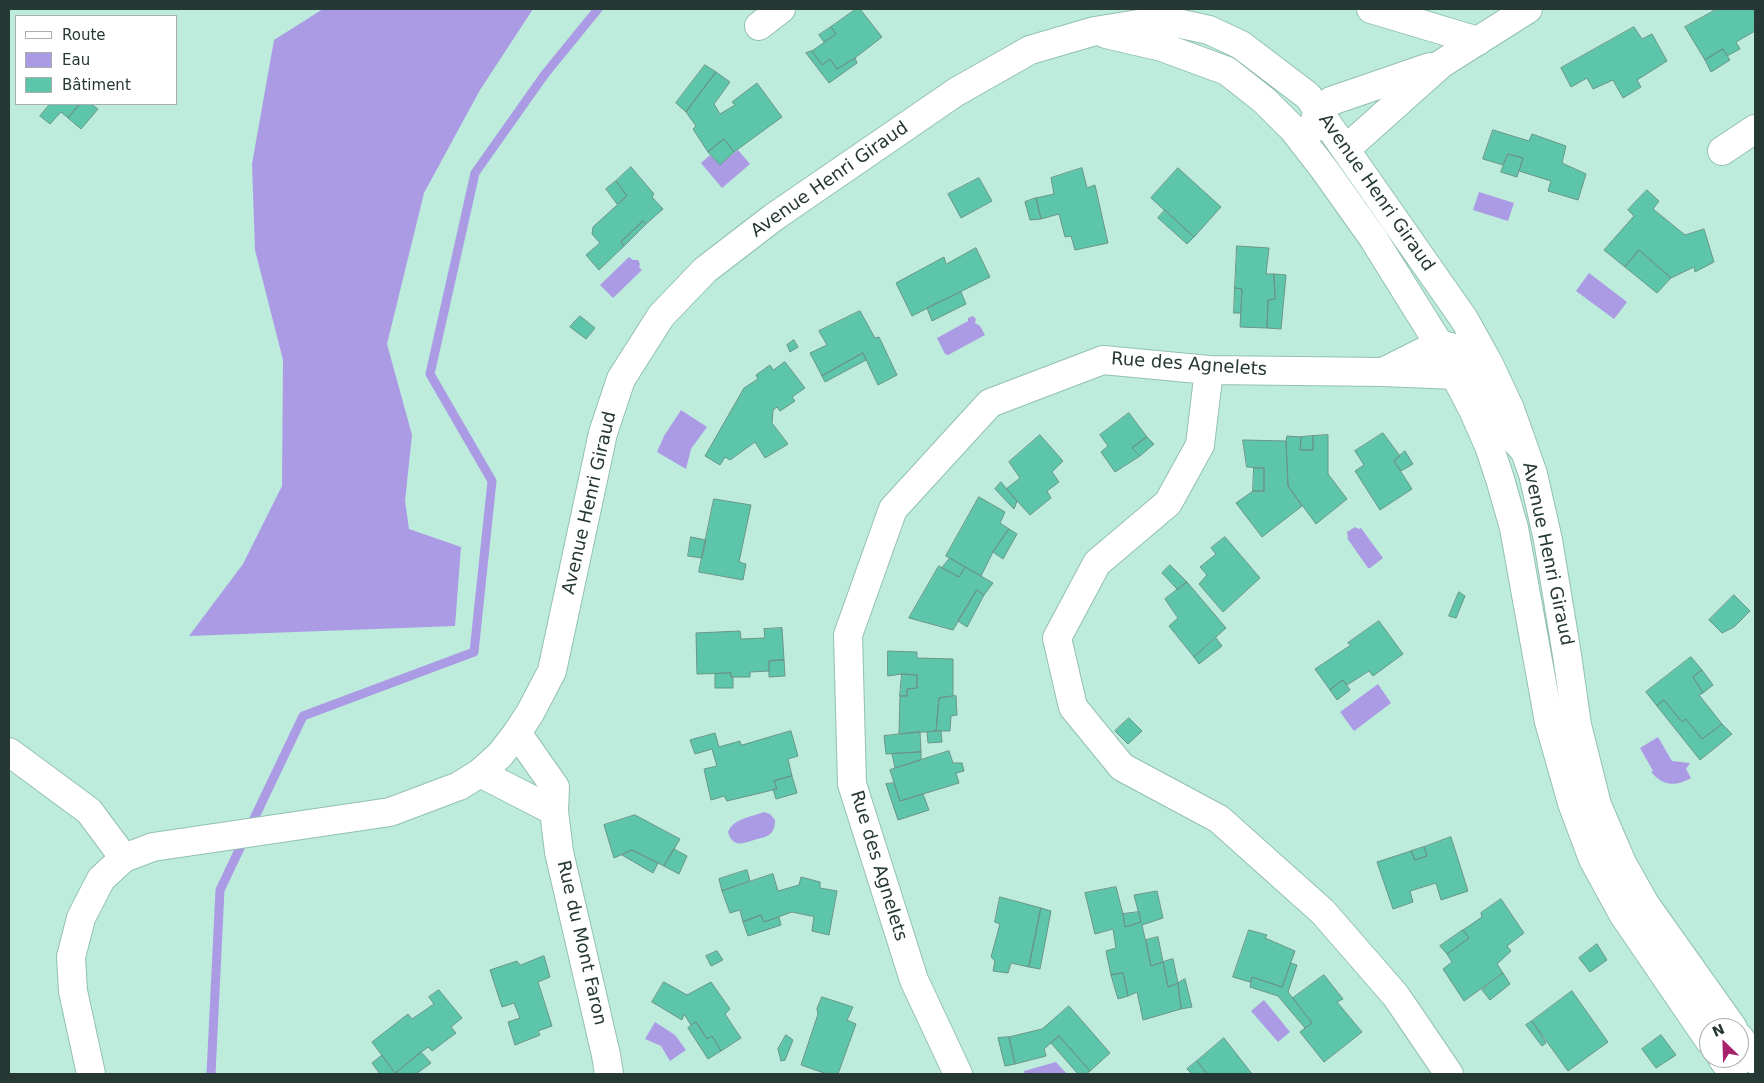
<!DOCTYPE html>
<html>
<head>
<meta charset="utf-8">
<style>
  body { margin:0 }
  #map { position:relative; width:1764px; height:1083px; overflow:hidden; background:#bdebdc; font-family:"DejaVu Sans",sans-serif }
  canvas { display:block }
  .frame { position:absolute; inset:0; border:10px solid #263833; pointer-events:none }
  .legend { position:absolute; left:15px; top:15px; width:162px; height:90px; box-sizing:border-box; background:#fff; border:1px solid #a8afad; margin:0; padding:6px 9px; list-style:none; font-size:15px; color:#263833 }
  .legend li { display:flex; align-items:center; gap:10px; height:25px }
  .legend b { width:25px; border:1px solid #a8afad }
  .north { position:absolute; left:1699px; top:1018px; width:50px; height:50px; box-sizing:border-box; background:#fff; border:1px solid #a8afad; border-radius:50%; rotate:336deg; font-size:14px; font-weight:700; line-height:20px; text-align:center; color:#263833 }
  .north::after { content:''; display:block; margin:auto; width:18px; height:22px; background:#a8226a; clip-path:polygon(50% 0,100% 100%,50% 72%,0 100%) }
</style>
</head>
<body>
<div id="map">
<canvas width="1764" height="1083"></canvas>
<div class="frame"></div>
<ul class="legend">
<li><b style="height:6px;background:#fff"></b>Route</li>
<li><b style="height:14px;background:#ab9be5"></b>Eau</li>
<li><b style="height:14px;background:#5dc6aa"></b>Bâtiment</li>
</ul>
<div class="north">N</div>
</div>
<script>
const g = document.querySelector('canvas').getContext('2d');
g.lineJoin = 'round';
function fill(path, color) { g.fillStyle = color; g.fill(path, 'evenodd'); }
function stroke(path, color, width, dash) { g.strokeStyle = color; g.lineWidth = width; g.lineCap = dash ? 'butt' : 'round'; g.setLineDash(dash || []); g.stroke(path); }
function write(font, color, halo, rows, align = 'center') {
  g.font = font + ' "DejaVu Sans",sans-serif'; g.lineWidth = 4.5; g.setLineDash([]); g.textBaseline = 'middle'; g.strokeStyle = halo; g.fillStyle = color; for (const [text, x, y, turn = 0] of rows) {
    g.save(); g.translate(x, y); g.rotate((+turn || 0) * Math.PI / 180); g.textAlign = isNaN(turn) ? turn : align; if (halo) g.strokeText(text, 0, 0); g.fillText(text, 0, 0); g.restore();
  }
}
fill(new Path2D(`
  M323 9H533L480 90 424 193 387 344 412 435 405 501 409 529 461 547 455 626 189 636 243 564 282 486 283 360 255 250 252 164 274 40Z
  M738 150 750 164 722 188 701 163 710 155 720 164Z
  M1479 192 1514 203 1508 221 1473 210Z
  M629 257 633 260H638L640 264 639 267 642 270 613 298 600 285Z
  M1589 273 1627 302 1614 319 1576 291Z
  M973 316 976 319 975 323 980 326 985 335 948 355 945 354 937 338 968 321V318Z
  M681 410 707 427 691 449 686 469 657 452 664 436Z
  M1355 527 1359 529 1361 528 1383 558 1370 568H1368L1347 538 1348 537 1347 532Z
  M1378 684 1391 703 1354 731 1340 712Z
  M1658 737 1672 761 1690 763 1686 769 1691 778C1676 787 1663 786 1651 772L1653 771 1640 748Z
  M764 812 770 814 775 820C775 826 774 831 769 835 766 837 761 838 757 839 744 843 733 849 728 832 733 819 751 817 764 812Z
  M1264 1000 1290 1032 1278 1042 1251 1011Z
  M655 1022 675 1035 686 1050 670 1061 661 1046 645 1039Z
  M1056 1062 1067 1074H1025L1024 1071Z`), '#ab9be5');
stroke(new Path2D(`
  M211 1074 220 890 303 716 474 652 492 481 430 374 475 173 545 74 598 9`), '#ab9be5', 9);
const building = new Path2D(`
  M856 9H860L882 37 855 58 837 69 830 59 822 65 812 51 836 34 831 27Z
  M1717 9H1755V31L1736 42 1740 49 1727 56 1723 49 1705 60 1685 27Z
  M831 27 836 34 824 42 819 35Z
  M1634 27 1642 39 1652 34 1667 61 1637 80 1641 87 1623 98 1613 80 1593 89 1587 78 1571 87 1561 68Z
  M1723 49 1730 60 1711 72 1705 60Z
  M812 51 822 65 830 59 837 69 855 58 857 63 829 83 806 53Z
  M705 65 716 72 686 112 676 103Z
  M716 72 730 82 714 104 720 114 735 105 732 102 757 83 782 117 734 152 724 139 708 152 693 129 696 126 686 112Z
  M50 104H80L68 118 61 112 50 124 40 116Z
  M80 104H91L98 109 81 129 68 118Z
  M1493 130 1529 141 1532 134 1566 146 1562 163 1586 174 1578 200 1548 191 1551 181 1519 171 1523 158 1508 154 1503 165 1483 159Z
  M724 139 734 152 720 165 708 152Z
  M1508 154 1523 158 1517 177 1501 172Z
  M631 167 654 194 652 197 663 209 646 224 643 221 621 242 624 246 599 270 586 255 600 243 592 234 593 227 627 196 616 181Z
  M1082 168 1087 188 1095 185 1108 243 1075 250 1071 236 1065 237 1059 214 1041 219 1036 198 1054 194 1051 178Z
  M1178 168 1221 207 1194 237 1151 198Z
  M979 178 992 201 961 218 948 194Z
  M616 181 627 196 617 204 606 189Z
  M1647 190 1659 201 1653 209 1685 235 1704 229 1714 262 1695 272 1694 267 1671 278 1639 250 1625 267 1604 250 1634 216 1628 210Z
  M1036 198 1041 219 1030 220 1025 202Z
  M1165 210 1194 237 1187 244 1158 218Z
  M643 221 646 224 624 246 621 242Z
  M1237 246 1269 248 1266 274H1274L1275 299 1268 300 1267 328 1240 327 1242 289 1235 288Z
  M976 248 990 277 912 316 896 283 944 257 946 264Z
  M1639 250 1671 278 1657 293 1625 267Z
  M1274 274 1286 275 1281 329 1267 328 1268 300 1275 299Z
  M1235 288 1242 289 1241 313H1234Z
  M961 292 966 304 932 321 927 308Z
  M860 311 875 338 879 337 897 375 878 385 863 353 822 376 810 353 827 345 819 331Z
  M580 316 595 328 586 339 570 327Z
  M794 340 798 347 790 352 787 345Z
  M863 353 866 360 825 382 822 376Z
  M785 362 805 388 792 397 795 401 780 411 777 407 773 410 772 423 788 444 765 458 755 442 730 460 725 457 720 465 705 456 744 388 758 379 756 375 770 365 773 370Z
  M1129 413 1147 437 1132 448 1140 456 1115 472 1101 452 1108 446 1100 435Z
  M1383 433 1400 456 1394 461 1412 489 1380 510 1355 471 1364 465 1355 451Z
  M1040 435 1063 461 1052 472 1059 482 1047 491 1051 498 1030 515 1006 489 1020 478 1009 462Z
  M1328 435V474L1347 499 1316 524 1288 486 1286 441 1287 436 1301 437 1300 450H1313V436Z
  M1313 436V450H1300L1301 437Z
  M1147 437 1154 444 1140 456 1132 448Z
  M1243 440 1286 441 1288 486 1302 506 1262 537 1236 503 1253 491H1264V468L1247 467Z
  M1405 451 1413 464 1401 471 1394 461Z
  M1254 468H1264V491H1253Z
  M1001 482 1017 501 1014 509 995 489Z
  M979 497 1005 512 1000 523 1009 529 993 552 981 576 946 556Z
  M714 499 751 505 739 562 746 564 743 580 699 572Z
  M1009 529 1017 534 1003 559 993 552Z
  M691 537 706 540 702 558 688 556Z
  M1225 537 1260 578 1223 612 1199 584 1207 575 1200 567 1216 554 1211 548Z
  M950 558 965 567 959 577 942 568Z
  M1170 565 1187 582 1178 590 1162 573Z
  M939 566 959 577 965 567 993 583 984 595 977 590 953 630 909 618Z
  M1187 582 1226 628 1194 657 1169 626 1178 618 1165 599Z
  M977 590 984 595 967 627 958 621Z
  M1459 592 1465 596 1456 618 1449 616Z
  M1734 595 1750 611 1734 627 1722 633 1709 620Z
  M1379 621 1403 654 1373 676 1369 671 1347 685 1343 680 1330 690 1315 669 1351 645 1348 643Z
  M782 628 784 660 769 661V671L750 672V677H731V673L697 674 696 633 740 631 741 639 765 638 764 629Z
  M1216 638 1222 646 1199 664 1194 657Z
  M888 651 917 652V658L953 659V696L939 698 936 731 899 734 900 696H907V689L917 688V675L902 674 888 676Z
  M1691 657 1702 670 1693 677 1703 693 1699 695 1722 724 1702 739 1686 719 1682 722 1664 700 1657 706 1646 692Z
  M784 660 785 676 769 677V661Z
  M1702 670 1713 685 1703 693 1693 677Z
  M731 673V677H733V688H715V674Z
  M902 674 917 675V688L907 689V696H900Z
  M1343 680 1350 690 1337 700 1330 690Z
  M956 696 957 715 951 716 950 731H936L939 698Z
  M1664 700 1682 722 1686 719 1702 739 1722 724 1732 734 1700 760 1657 706Z
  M1129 718 1142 731 1128 744 1115 731Z
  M791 731 798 756 788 759 792 776 774 781 777 789 727 801 724 796 711 800 704 769 717 766 712 749 695 754 690 740 715 733 719 747 740 741 741 745Z
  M936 731H941L942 742 928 743 927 732Z
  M920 732 921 752 886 754 884 736Z
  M949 751 953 763H962L964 771 956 773 959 783 900 801 890 770Z
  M921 752V760L895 768 892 754Z
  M792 776 797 793 776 799 773 789H777L774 781Z
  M894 783 900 801 923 794 929 810 898 820 886 784Z
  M635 815 680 839 664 866 632 850 614 858 604 825Z
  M1451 837 1468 891 1441 900 1436 883 1410 891 1413 902 1393 909 1377 862 1411 851 1415 860 1427 856 1424 847Z
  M1424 847 1427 856 1415 860 1411 851Z
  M674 849 687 856 679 874 664 866Z
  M632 850 658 863 653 873 622 855Z
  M747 870 750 881 722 891 719 879Z
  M773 874 778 891 799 885 801 877 820 882V888L837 891 829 935 812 931 814 916H811L792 912 764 922 761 915 743 922 740 910 730 913 722 891Z
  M1116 887 1123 914 1125 927 1141 922 1134 895 1157 891 1163 918 1142 925 1151 966 1163 962 1168 987 1178 983 1181 1009 1143 1020 1137 992 1128 996 1123 973 1111 975 1106 951 1116 948 1113 929 1095 934 1085 893Z
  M1000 897 1041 908 1029 967 1011 963 1008 973 993 971 995 961 991 957 1000 924 995 922Z
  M1501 899 1524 933 1507 946 1511 951 1497 964 1503 973 1464 1001 1443 969 1452 962 1447 954 1469 938 1463 930 1482 917 1481 913Z
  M1041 908 1051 911 1040 969 1029 967Z
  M1139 912 1141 922 1125 927 1123 914Z
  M761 915 764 922 779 917 781 925 748 936 743 922Z
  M1249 930 1267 935 1265 938 1295 951 1282 987 1252 977 1250 982 1233 977Z
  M1463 930 1469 938 1447 954 1440 946Z
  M1158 937 1163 962 1151 966 1146 940Z
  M1597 944 1607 960 1590 972 1579 958Z
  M717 951 723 960 711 966 706 956Z
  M544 956 550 977 538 982 552 1026 538 1031 540 1035 515 1045 508 1022 520 1018 514 1003 502 1007 490 970 517 961 520 965Z
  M1173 959 1178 983 1168 987 1163 962Z
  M1291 963 1297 965 1288 992 1312 1023 1305 1028 1278 996 1250 987 1252 977 1282 987Z
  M1123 973 1128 996 1118 999 1111 975Z
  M1503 973 1510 984 1490 1000 1482 990Z
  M1324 975 1343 999 1337 1002 1362 1032 1324 1062 1300 1032 1312 1023 1293 998Z
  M1185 979 1192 1007 1181 1009 1178 983Z
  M664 982 687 995 711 982 730 1009 725 1014 741 1038 721 1051 712 1036 707 1039 696 1022 691 1025 684 1014 682 1020 652 1002Z
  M439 990 462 1018 451 1027 456 1033 432 1051 428 1047 395 1073 372 1042 408 1014 412 1019 434 1004 429 997Z
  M1572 991 1608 1042 1568 1071 1532 1021Z
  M822 997 853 1007 847 1020 856 1024 838 1074H827L801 1065 818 1014 817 1009Z
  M1069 1006 1110 1053 1090 1071 1059 1036 1044 1049 1046 1056 1015 1064 1009 1037 1042 1029Z
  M1532 1021 1546 1043 1542 1046 1526 1025Z
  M696 1022 707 1039 712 1036 721 1051 708 1059 688 1028Z
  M786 1035 793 1040 785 1060 781 1061 778 1049Z
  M1661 1035 1676 1055 1656 1068 1642 1049Z
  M1059 1036 1090 1071 1086 1074H1078L1051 1043Z
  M1009 1037 1015 1064 1005 1066 998 1038Z
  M1224 1038 1252 1074H1207L1197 1061Z
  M421 1052 431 1063 416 1074H380L372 1063 382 1055 395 1073Z
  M1197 1061 1207 1074H1192L1187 1069Z`);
fill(building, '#5dc6aa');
stroke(building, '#699588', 1);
const street = new Path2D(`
  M1371 9 1478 41
  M759 26 781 9
  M1722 151 1755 129
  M1209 370 1200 445 1168 503 1097 563 1057 638 1073 707 1122 767 1219 819 1323 912 1396 996 1449 1074
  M1456 375 1383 372 1439 344 1454 348 1467 358 1504 428 1522 448
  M517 733 555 787 554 811 559 852 606 1055 609 1074
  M9 752 89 811 124 858
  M480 773 554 811
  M958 1074 914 980 852 784 848 635 893 509 990 403 1103 360 1209 370 1383 372`);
const secondary = new Path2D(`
  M1106 34 1162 47 1227 71 1265 101 1293 129 1324 169 1373 238 1439 344 1473 410 1489 446 1500 479 1514 528 1549 722 1572 803 1593 859 1623 914 1709 1040
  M1314 128C1314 114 1320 109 1331 101L1430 67
  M1346 149 1441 64 1528 9
  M1739 1037 1755 1060
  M1722 1058 1733 1074
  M91 1074 73 991 71 957 81 918 101 879 124 858 153 847 390 812 459 786 480 773 500 755 517 733 530 713 552 671 603 433 621 379 661 316 705 270 774 217 956 92 1030 50 1095 31 1163 20 1209 30 1241 45 1308 96 1464 319 1489 364 1510 409 1533 474 1548 540 1567 655 1577 725 1597 805 1622 863 1645 904 1733 1028`);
stroke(street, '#93c0b2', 30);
stroke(secondary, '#93c0b2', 30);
stroke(street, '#fff', 28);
stroke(secondary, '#fff', 28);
write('18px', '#263833', '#fff', [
  ["Avenue Henri Giraud",830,180,-35],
  ["Avenue Henri Giraud",1376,193,55],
  ["Rue des Agnelets",1189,365,4],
  ["Avenue Henri Giraud",590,503,-77],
  ["Avenue Henri Giraud",1547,554,78],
  ["Rue des Agnelets",878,866,73],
  ["Rue du Mont Faron",581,943,77]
]);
</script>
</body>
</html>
